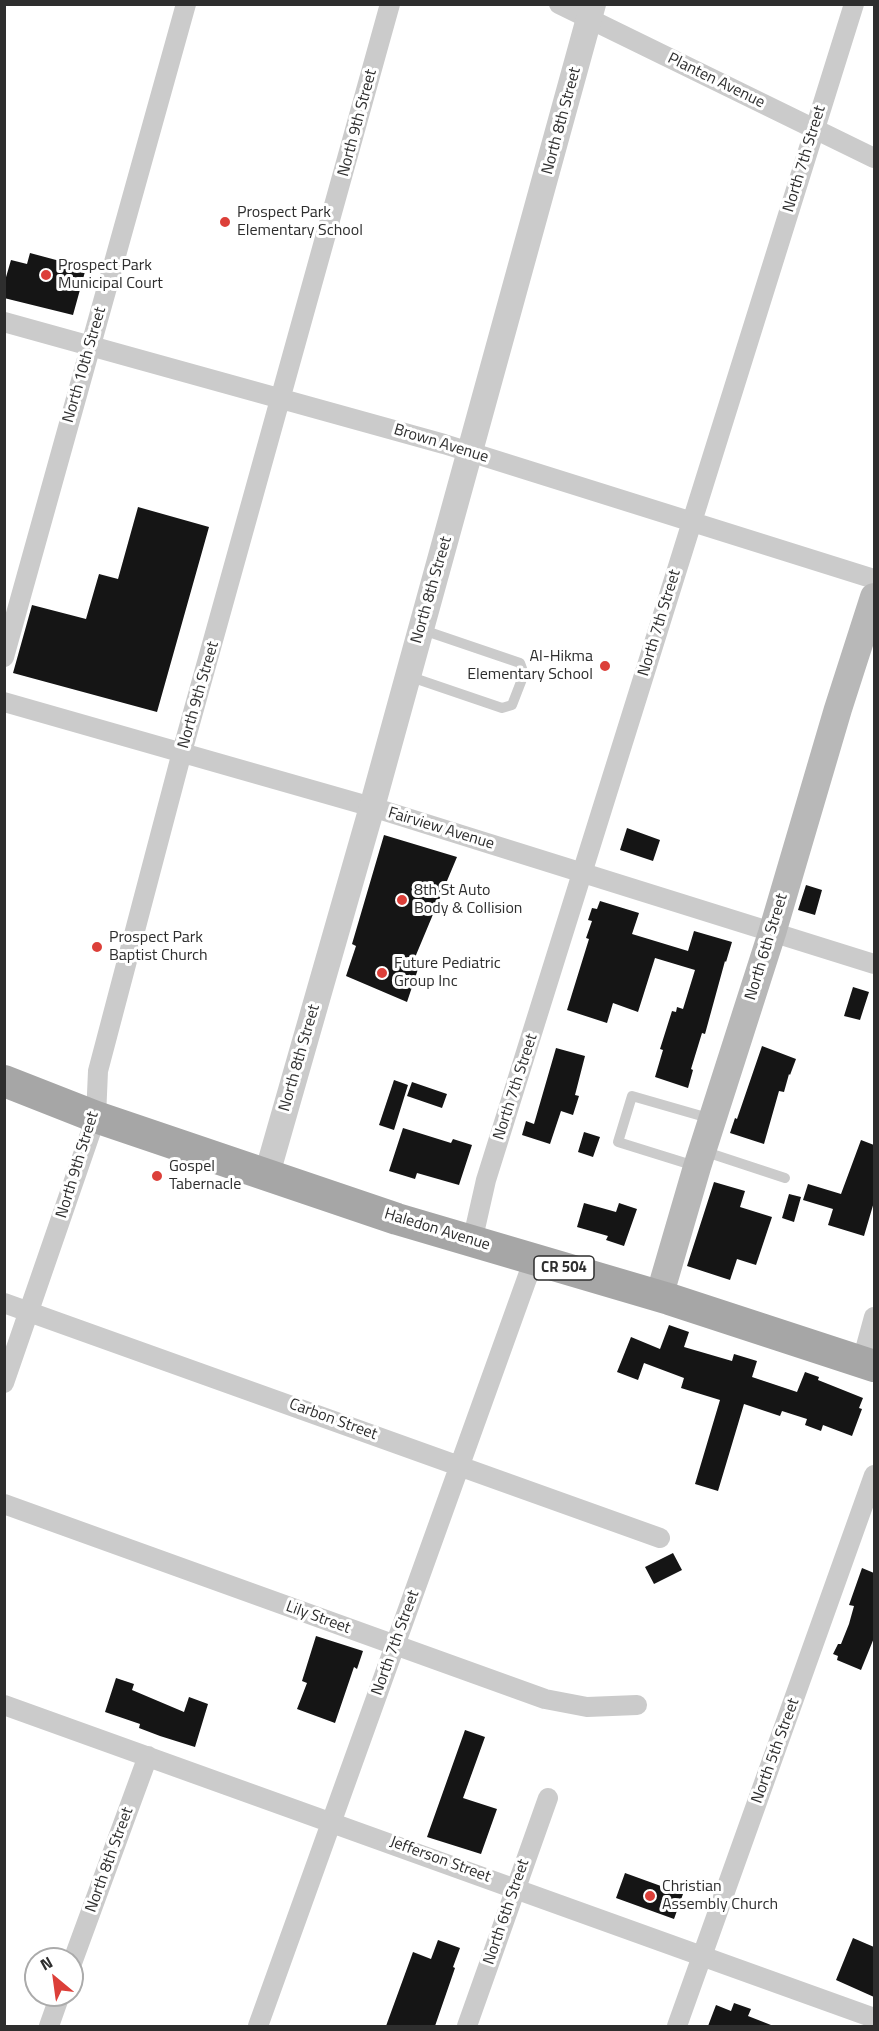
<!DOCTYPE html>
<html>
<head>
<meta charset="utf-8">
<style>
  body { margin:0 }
  #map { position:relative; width:879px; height:2031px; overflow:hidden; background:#fff; font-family:"Titillium Web",sans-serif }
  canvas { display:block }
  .frame { position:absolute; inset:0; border:6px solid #2e2e2e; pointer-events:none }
  .north { position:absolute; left:24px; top:1947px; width:60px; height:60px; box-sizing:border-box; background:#fff; border:2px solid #ababab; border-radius:50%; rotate:331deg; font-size:16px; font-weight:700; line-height:24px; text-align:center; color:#2e2e2e }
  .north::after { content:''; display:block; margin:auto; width:21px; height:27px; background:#dc3f39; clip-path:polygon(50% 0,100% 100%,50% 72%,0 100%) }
</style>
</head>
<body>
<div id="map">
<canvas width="879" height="2031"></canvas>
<div class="frame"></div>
<div class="north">N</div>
</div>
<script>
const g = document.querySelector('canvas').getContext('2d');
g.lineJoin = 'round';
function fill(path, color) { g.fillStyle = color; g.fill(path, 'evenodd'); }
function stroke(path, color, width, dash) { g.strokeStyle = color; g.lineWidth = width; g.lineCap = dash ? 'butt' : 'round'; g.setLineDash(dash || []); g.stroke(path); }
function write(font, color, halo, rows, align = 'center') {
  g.font = font + ' "Titillium Web",sans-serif'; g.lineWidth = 6; g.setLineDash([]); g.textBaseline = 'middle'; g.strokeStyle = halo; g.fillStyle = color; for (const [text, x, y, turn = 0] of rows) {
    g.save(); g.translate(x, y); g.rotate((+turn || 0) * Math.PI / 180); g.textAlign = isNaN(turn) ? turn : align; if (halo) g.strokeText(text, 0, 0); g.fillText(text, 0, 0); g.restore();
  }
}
fill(new Path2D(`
  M30 253 86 268 73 315 4 298V284L11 260 27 264Z
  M138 507 209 527 157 712 13 673 32 605 86 619 99 574 118 579Z
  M627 828 660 840 653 861 620 850Z
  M384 835 457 857 411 967 418 969 407 1002 346 976 356 946 352 944Z
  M806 885 822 890 815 915 798 910Z
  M600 901 639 913 632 934 688 951 694 931 732 942 726 962 725 961 705 1034 702 1033 691 1069 693 1070 688 1088 655 1077 663 1050 660 1049 672 1011 676 1012 677 1007 683 1009 695 970 655 958 638 1012 613 1003 607 1023 567 1010 589 939 586 938 592 921 588 920 592 908 597 909Z
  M853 987 869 992 860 1020 844 1016Z
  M762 1046 796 1059 790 1075 789 1074 784 1092 779 1091 764 1144 730 1133 735 1118 737 1119Z
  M556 1048 585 1056 575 1095 579 1096 573 1115 561 1111 550 1144 522 1135 526 1121 534 1124Z
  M394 1080 408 1085 394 1130 379 1125Z
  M412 1082 447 1094 442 1108 407 1096Z
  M403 1128 451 1143 453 1139 472 1145 459 1185 417 1173 415 1179 389 1171Z
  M584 1132 600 1137 593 1157 578 1152Z
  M861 1140 874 1145V1202L864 1236 828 1225 833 1209 803 1200 808 1184 841 1194Z
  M714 1182 745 1191 740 1207 772 1217 756 1265 737 1259 730 1280 687 1266Z
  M789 1194 801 1197 794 1222 782 1218Z
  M584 1203 616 1212 619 1203 637 1209 624 1246 606 1240 608 1236 577 1227Z
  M669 1325 689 1332 684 1347 732 1361 734 1354 757 1361 752 1377 797 1392 805 1372 819 1377 818 1380 863 1398 859 1408 862 1409 852 1436 823 1425 821 1431 805 1425 807 1419 782 1411 780 1416 744 1404 718 1491 695 1484 720 1400 681 1388 684 1378 644 1363 638 1380 617 1372 631 1337 660 1349Z
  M673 1553 682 1570 654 1584 645 1567Z
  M862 1568 874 1573V1638L861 1670 837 1660 838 1656 833 1654 838 1644H841L849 1624 854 1606 849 1605Z
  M316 1636 363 1651 357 1669 354 1667 335 1723 297 1709 307 1683 302 1681Z
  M116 1678 134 1684 132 1690 184 1712 189 1697 208 1704 195 1747 160 1736 139 1728 140 1724 105 1712Z
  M465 1730 485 1737 463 1798 497 1809 481 1854 427 1837Z
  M625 1873 683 1894 674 1919 616 1898Z
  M853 1938 874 1947V1997L836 1980Z
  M438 1940 460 1948 453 1967 455 1968 435 2026H386L413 1952 431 1959Z
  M734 2003 751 2009 748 2016 771 2025V2026H708L716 2005 731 2011Z`), '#151515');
stroke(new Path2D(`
  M408 676 502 708 512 705 524 674 520 663 420 629
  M703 1151 785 1178
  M695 1166 618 1142 632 1096 712 1119`), '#cbcbcb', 10);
stroke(new Path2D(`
  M559 4 874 158
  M4 322 444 444 874 579
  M4 657 186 4
  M4 702 372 807 874 964
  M472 1242 486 1180 854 4
  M4 1303 660 1538
  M862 1361 874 1317
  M4 1383 96 1117 98 1071 182 752 390 4
  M4 1504 545 1699 587 1707 637 1705
  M4 1705 874 2018
  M72 1963 148 1756
  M49 2026 60 1995
  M258 2026 534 1259
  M467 2026 548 1798
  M677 2026 874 1475`), '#cbcbcb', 20);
stroke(new Path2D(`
  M267 1174 372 807 593 4`), '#cbcbcb', 26);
stroke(new Path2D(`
  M659 1297 697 1167 772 933 838 709 874 597`), '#b8b8b8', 28);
stroke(new Path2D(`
  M4 1081 96 1117 397 1219 669 1299 874 1366`), '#a6a6a6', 32);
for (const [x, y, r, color] of [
  [225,222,6,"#dc3f39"],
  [46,275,6,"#dc3f39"],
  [605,666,6,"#dc3f39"],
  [402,900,6,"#dc3f39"],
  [97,947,6,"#dc3f39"],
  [382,973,6,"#dc3f39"],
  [157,1176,6,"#dc3f39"],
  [650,1896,6,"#dc3f39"]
]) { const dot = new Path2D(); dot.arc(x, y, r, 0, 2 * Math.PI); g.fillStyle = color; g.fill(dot); stroke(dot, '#fff', 2); }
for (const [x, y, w] of [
  [564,1268,60]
]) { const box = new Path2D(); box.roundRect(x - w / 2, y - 12, w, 24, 4.5); g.fillStyle = '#fff'; g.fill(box); stroke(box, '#2e2e2e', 1.5); }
write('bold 15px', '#2e2e2e', null, [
  ["CR 504",564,1268]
]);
write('16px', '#2e2e2e', '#fff', [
  ["Planten Avenue",716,81,26],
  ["North 8th Street",562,121,-75],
  ["North 9th Street",358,123,-75],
  ["North 7th Street",805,159,-73],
  ["North 10th Street",85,365,-74],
  ["Brown Avenue",441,444,17],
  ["North 8th Street",432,590,-74],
  ["North 7th Street",660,623,-73],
  ["North 9th Street",199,695,-74],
  ["Fairview Avenue",441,829,17],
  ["North 6th Street",767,947,-73],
  ["North 8th Street",300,1058,-74],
  ["North 7th Street",516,1087,-72],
  ["North 9th Street",78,1165,-73],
  ["Haledon Avenue",437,1230,17],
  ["Carbon Street",333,1420,20],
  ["Lily Street",318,1618,20],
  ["North 7th Street",396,1643,-70],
  ["North 5th Street",776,1751,-70],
  ["North 8th Street",110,1860,-70],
  ["Jefferson Street",440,1860,20],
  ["North 6th Street",507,1912,-71]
]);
write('16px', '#2e2e2e', '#fff', [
  ["Prospect Park",237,213],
  ["Elementary School",237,231],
  ["Prospect Park",58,266],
  ["Municipal Court",58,284],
  ["Al-Hikma",593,657,"right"],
  ["Elementary School",593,675,"right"],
  ["8th St Auto",414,891],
  ["Body & Collision",414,909],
  ["Prospect Park",109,938],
  ["Baptist Church",109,956],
  ["Future Pediatric",394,964],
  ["Group Inc",394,982],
  ["Gospel",169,1167],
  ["Tabernacle",169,1185],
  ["Christian",662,1887],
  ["Assembly Church",662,1905]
], 'left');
</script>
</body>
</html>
